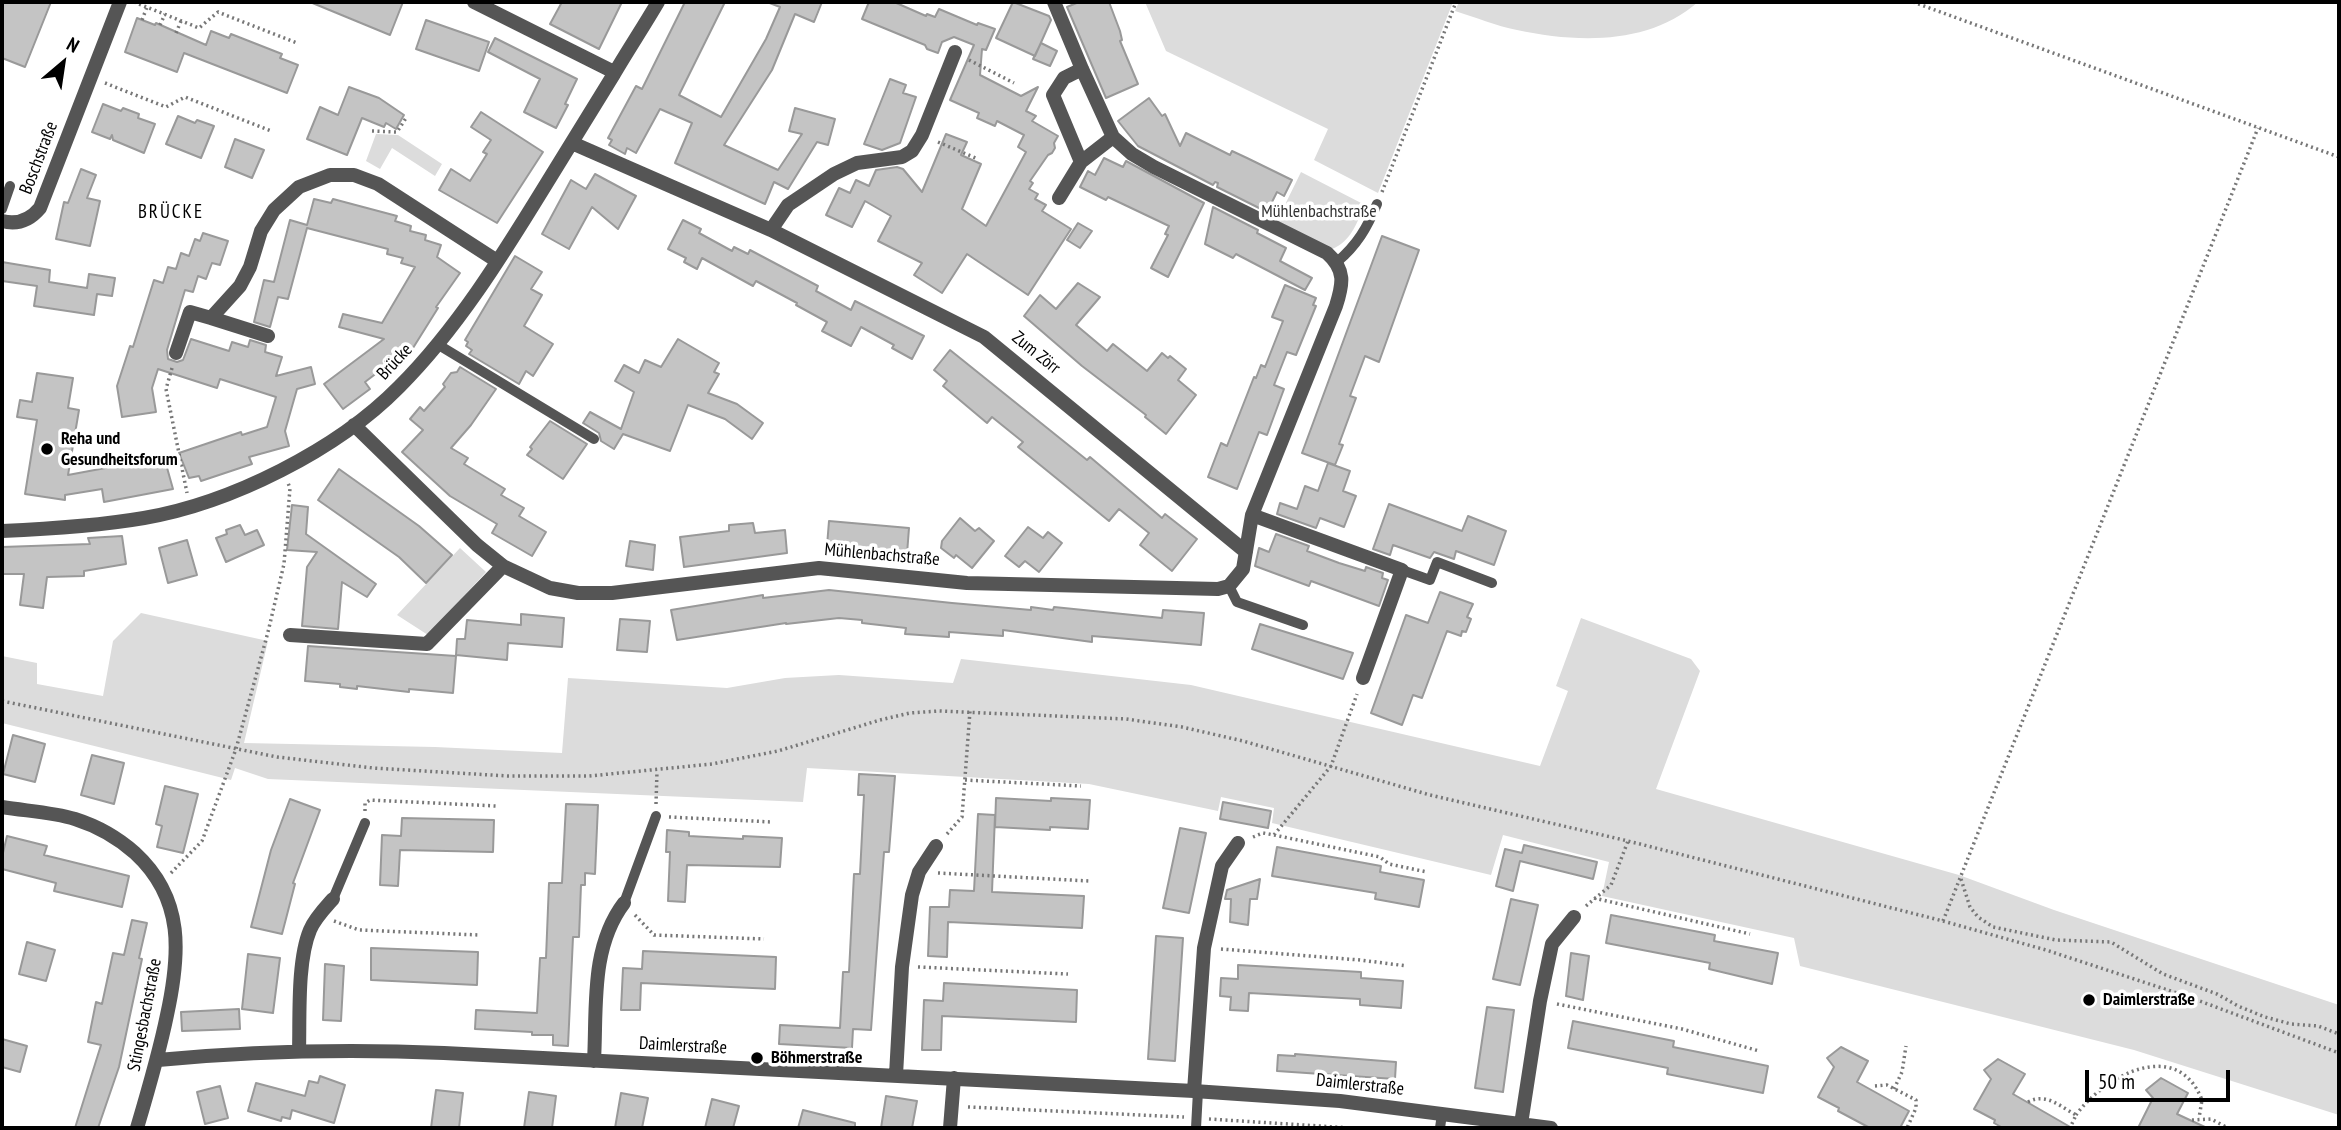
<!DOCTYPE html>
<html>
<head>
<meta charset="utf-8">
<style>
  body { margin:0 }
  #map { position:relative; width:2341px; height:1130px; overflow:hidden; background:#fff; font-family:"PT Sans Narrow",sans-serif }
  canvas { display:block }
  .frame { position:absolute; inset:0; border:4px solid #000; pointer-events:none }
  .north { position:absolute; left:28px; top:28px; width:70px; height:70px; -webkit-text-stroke:5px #fff; paint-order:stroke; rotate:29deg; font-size:19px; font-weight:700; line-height:28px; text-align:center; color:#000 }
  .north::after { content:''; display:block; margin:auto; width:24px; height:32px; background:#000; clip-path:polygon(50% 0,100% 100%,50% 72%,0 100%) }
  .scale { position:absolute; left:2085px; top:1070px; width:145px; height:32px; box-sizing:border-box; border:4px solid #000; border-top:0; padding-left:9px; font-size:21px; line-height:24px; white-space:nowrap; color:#000; -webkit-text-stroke:5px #fff; paint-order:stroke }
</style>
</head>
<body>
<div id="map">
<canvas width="2341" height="1130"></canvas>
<div class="frame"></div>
<div class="north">N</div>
<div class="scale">50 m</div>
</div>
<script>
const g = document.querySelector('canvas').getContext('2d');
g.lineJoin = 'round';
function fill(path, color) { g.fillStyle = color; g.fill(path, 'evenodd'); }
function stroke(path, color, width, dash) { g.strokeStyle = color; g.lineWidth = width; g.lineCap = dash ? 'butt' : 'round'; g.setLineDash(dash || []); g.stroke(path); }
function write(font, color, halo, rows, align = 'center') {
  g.font = font + ' "PT Sans Narrow",sans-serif'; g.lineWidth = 7; g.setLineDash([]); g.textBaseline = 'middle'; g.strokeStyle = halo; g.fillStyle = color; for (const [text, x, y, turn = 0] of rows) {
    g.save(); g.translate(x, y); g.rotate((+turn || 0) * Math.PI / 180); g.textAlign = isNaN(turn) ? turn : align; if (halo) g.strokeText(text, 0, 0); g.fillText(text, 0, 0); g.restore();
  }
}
fill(new Path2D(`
  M1145 2H1453L1378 193 1314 160 1328 129 1166 51Z
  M1459 2H1698C1649 45 1578 43 1517 30 1496 26 1475 17 1455 11Z
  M376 134 398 135 442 164 435 176 392 148 380 169 366 161Z
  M1301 172 1365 205C1357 222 1351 242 1332 249L1277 221Z
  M460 548 486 572 428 635 397 615Z
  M141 613 268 641 244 743 435 747 562 753 568 678 727 688 785 678 839 675 953 683 961 659 1191 685 1540 766 1568 691 1556 686 1581 618 1691 659 1700 671 1656 789 1959 875 2054 910 2339 1005V1115L2134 1050 1800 966 1794 938 1602 896 1609 862 1503 835 1491 875 1272 823 1274 808 1221 797 1218 811 1089 784 807 768 803 802 268 779 235 768 231 780 2 723V656L37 663V684L103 696 113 641Z`), '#dcdcdc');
const building = new Path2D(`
  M2 2H51L25 67 2 58Z
  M310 2H403L390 35Z
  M562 2H622L599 49 550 24Z
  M685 2H725L679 95 721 117 766 39 780 7 767 2H822L814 22 795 14 772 70 724 145 778 170 802 134 789 131 795 108 835 119 828 145 817 142 788 189 774 182 765 204 675 163 692 123 660 109 636 153 627 148 625 154 609 145 612 140 608 138 636 86 642 89Z
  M869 2H894L926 16 927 14 935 17 939 9 977 25 978 23 995 29 986 50 982 49 980 75 1021 96 1038 87 1026 111 1036 116 1032 121 1058 136 1054 143 1055 148 1052 153 1048 155 1030 181 1033 183 1029 189 1038 194 1035 199 1046 205 1042 211 1071 229 1028 295 967 254 942 293 914 275 922 263 878 241 891 216 865 201 852 227 826 215 839 188 850 193 856 180 869 186 876 170 897 167 903 169 922 192 946 134 967 142 961 155 981 164 962 209 986 226 1026 152 1018 147 1024 135 997 121 995 126 977 118 979 113 950 100 974 45 954 37 942 42 938 53 927 49 925 45 862 19Z
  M1013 2 1049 16 1051 20 1035 56 996 38Z
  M1079 2H1109L1120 31 1122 40 1120 41 1138 84 1106 98 1067 7Z
  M137 18 155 25 156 23 206 45 211 31 229 38 231 34 282 54 280 58 298 65 287 93 184 53 177 72 125 52Z
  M426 20 489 42 479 71 416 49Z
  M495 38 577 79 565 104 568 105 556 128 524 112 540 79 488 52Z
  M1041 43 1057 51 1050 66 1033 59Z
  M890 79 906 85 903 93 916 97 900 143 882 150 864 144Z
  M349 87 379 98 404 115 396 129 386 123 384 127 362 118 347 155 307 139 320 107 338 115Z
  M1149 98 1162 116 1165 114 1180 146 1186 133 1230 155 1232 151 1247 158 1292 180 1284 196 1277 192 1267 212 1217 187 1218 183 1215 182 1213 185 1138 146 1118 121Z
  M103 104 121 111 123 108 139 114 138 118 155 124 144 153 113 140 112 135 110 139 92 132Z
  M481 112 543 152 497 223 439 190 451 169 470 181 487 154 483 152 491 140 471 127Z
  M178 116 195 123 197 120 214 126 201 158 166 144Z
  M235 139 264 150 252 178 225 167Z
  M1104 158 1123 167 1126 161 1204 203 1168 277 1151 268 1168 235 1165 234 1169 226 1108 197 1106 200 1080 187 1088 171 1095 175Z
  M81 169 96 175 87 198 100 201 90 246 56 239 64 202 68 203Z
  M595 174 636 196 618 229 592 207 569 249 542 234 571 180 586 189Z
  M314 199 331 203 333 199 397 216 395 221 411 226 410 231 426 235 425 240 441 245 437 257 460 273 436 307 438 308 408 356 403 353 365 382 370 389 343 409 324 384 384 339 339 327 343 314 382 323 415 267 401 263 403 258 387 254 388 249 307 228 288 299 278 297 270 327 254 322 264 280 274 282 290 220 307 225Z
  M1213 207 1258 230 1257 233 1286 248 1280 261 1312 278 1305 290 1236 254 1233 258 1205 244Z
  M683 220 701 229 699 233 732 251 734 247 748 254 750 250 818 286 816 291 851 310 855 301 924 336 912 359 892 348 894 345 861 327 851 346 822 331 827 322 796 305 797 303 756 281 753 286 702 258 697 269 684 262 686 258 668 249Z
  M1078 223 1092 231 1080 248 1067 240Z
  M203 233 228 241 220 265 212 263 206 279 198 276 193 292 185 290 167 350 168 359 177 362 183 360 191 339 229 351 232 342 248 347 250 340 266 345 265 352 282 357 276 376 311 367 315 384 297 389 285 431 289 446 249 457 252 464 201 481 199 476 189 478 179 453 241 432 242 435 267 427 276 397 220 379 217 388 158 369 152 388 156 412 122 417 117 386 130 346 133 347 154 280 163 283 168 267 176 269 181 253 189 256 195 239 200 241Z
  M1382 236 1419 250 1379 362 1365 356 1350 396 1356 398 1339 444 1343 445 1335 465 1302 453Z
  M515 256 542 272 531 289 542 295 524 326 553 344 533 376 526 371 519 384 469 354 472 350 466 346 468 342 465 340Z
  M2 262 50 270 49 282 87 288 89 274 115 278 112 296 97 294 94 315 34 306 37 286 2 281Z
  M1078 283 1100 297 1076 325 1107 351 1113 344 1147 371 1162 353 1168 358 1170 356 1186 369 1178 380 1196 395 1166 434 1145 417 1146 415 1082 366 1024 316 1040 295 1056 309Z
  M1285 285 1316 298 1313 305 1316 306 1296 355 1287 352 1274 385 1284 389 1267 435 1259 432 1237 489 1208 477 1221 443 1227 446 1254 377 1256 378 1261 365 1265 367 1283 321 1272 317Z
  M678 339 719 363 714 372 719 374 708 393 737 404 763 423 752 439 725 419 688 405 670 451 623 434 614 449 601 441 599 433 583 423 590 412 621 429 634 392 615 381 624 365 639 373 645 360 661 367Z
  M950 350 1087 460 1090 457 1162 518 1165 514 1197 539 1172 571 1140 545 1149 533 1119 509 1109 521 1018 447 1023 442 992 417 987 423 943 386 947 381 934 370Z
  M460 367 496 389 471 425 451 448 468 458 464 464 505 489 501 495 524 508 519 516 546 532 532 556 492 533 497 524 450 496 402 452 423 430 410 419 420 407 424 411 445 387 443 384 451 373 457 372Z
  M37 373 73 378 68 408 79 410 68 475 164 457 173 489 104 502 102 489 65 495V500L25 494 37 420 17 417 20 400 32 402Z
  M550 421 587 444 563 479 527 455 532 449 530 447Z
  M1328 463 1350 471 1343 491 1356 496 1344 527 1320 518 1316 528 1277 514 1280 503 1297 509 1305 486 1318 491Z
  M339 469 419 526 452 555 426 583 399 557 318 500Z
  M1389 504 1462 531 1468 516 1506 531 1494 565 1456 551 1454 559 1434 552 1430 558 1393 545 1390 555 1373 549Z
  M292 505 308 507 306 534 376 584 367 597 342 582 338 629 302 626 307 567 317 552 287 550Z
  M960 518 975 531 979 528 994 541 972 568 956 555 954 558 941 548 942 541Z
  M829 521 909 528 907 554 827 546Z
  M753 523 755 533 785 530 787 553 684 567 680 537 729 531V525Z
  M240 525 245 535 257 530 264 545 226 562 216 538 227 534 226 530Z
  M1028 527 1043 538 1048 532 1062 543 1039 572 1025 561 1019 567 1005 556Z
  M1276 534 1309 546 1307 551 1339 563 1365 571 1366 567 1383 573 1382 578 1388 580 1379 606 1311 581 1309 586 1255 566 1259 548 1269 552Z
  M122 536 126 564 84 571V576L47 577 43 608 20 605 24 574H2V547L90 544 88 538Z
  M187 540 197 575 168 583 159 548Z
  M630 541 655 545 653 570 626 566Z
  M829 590 952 603 1031 610V607L1053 610 1054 607 1162 618 1163 610 1204 613 1201 645 1092 636V642L1003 630V636L949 632V637L905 634 906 628 862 623V620L839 618 786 624V623L677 640 671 610 763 595V598Z
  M1440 592 1473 604 1467 617 1471 619 1466 632 1462 631 1461 636 1447 631 1422 698 1413 695 1402 725 1371 713 1406 615 1428 623Z
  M521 614 564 618 562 647 508 643 507 660 456 655 457 639H465L467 620 521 625Z
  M620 619 650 621 647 652 617 650Z
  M1260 624 1353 653 1343 679 1252 649Z
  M308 646 456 656 453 693 409 689V692L357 686V689L340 687V684L305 681Z
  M13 735 45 744 35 782 3 774Z
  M92 755 124 763 114 804 81 795Z
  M859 774 895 776 889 852H884L871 1030 853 1029 852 1048 779 1044 780 1025 840 1028 843 972H849L854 874H860L864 795H858Z
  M165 786 198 794 183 853 157 847 162 826 156 824Z
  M996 798 1051 801V798L1090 800 1088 829 1050 827V830L995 827Z
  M290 799 320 810 293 883 295 884 282 934 251 927 271 850Z
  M1223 802 1271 811 1268 828 1220 819Z
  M566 804 598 805 595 874 585 873V885H581L579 937H573L568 1046 553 1045V1035H532V1032L475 1029 476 1010 537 1013 540 958H546L549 883H562Z
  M978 814 995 815 992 892 1084 896 1082 928 948 922 947 957 928 956 930 907H949L950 890 974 891Z
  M402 818 494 820 493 852 400 850 398 886 380 885 382 835 401 836Z
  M1180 828 1206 833 1189 913 1163 908Z
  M667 830 689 832V836L743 839V836L782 838 780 867 687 865 685 902 668 901 670 852H666Z
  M7 836 47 846 44 855 129 876 122 907 54 891 56 883 2 869V857Z
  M1524 845 1597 862 1593 879 1520 861 1513 891 1496 886 1505 849 1522 853Z
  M1277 847 1381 866 1380 872 1424 880 1419 907 1375 899 1376 893 1272 876Z
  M1260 879 1257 899H1250L1248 925 1230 922 1231 899H1225L1227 890Z
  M1511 899 1538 905 1520 985 1493 979Z
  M1611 915 1715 935 1714 941 1778 953 1772 984 1709 969 1710 963 1606 943Z
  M132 920 147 923 139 958 142 959 119 1067 98 1128H75L101 1045 88 1042 96 1002 102 1004 113 953 124 955Z
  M1156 936 1183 938 1175 1061 1148 1059Z
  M27 942 55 950 46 981 19 974Z
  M371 948 478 952 477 985 371 980Z
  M643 951 776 957 775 989 641 983 640 1010H621L623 968 642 969Z
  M1571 953 1589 956 1583 1000 1566 996Z
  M248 954 280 958 273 1013 242 1009Z
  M325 964 344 966 341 1021 323 1020Z
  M1238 965 1361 972V978L1403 981 1401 1008 1360 1005V999L1249 993 1248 1011 1230 1010 1231 997 1220 996 1221 978 1238 979Z
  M944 983 1077 990 1076 1022 942 1016 941 1050H922L924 1000 943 1001Z
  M1487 1007 1514 1010 1503 1092 1475 1088Z
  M239 1009 240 1029 182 1031 181 1012Z
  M1573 1021 1674 1041 1673 1047 1768 1066 1763 1093 1667 1074 1668 1068 1568 1048Z
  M2 1039 27 1046 20 1072 2 1067Z
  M1841 1047 1868 1061 1857 1082 1909 1111 1900 1128H1870L1838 1111 1839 1108 1818 1097 1834 1067 1827 1058Z
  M1295 1054 1396 1062 1395 1079 1277 1071 1278 1055 1295 1056Z
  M1998 1059 2025 1074 2013 1094 2072 1128H2003L1994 1123 1995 1120 1974 1109 1991 1079 1984 1070Z
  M320 1076 345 1085 334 1123 292 1110 290 1119 282 1117 281 1121 248 1111 256 1083 305 1096 309 1081 318 1083Z
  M2161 1078 2188 1093 2177 1114 2207 1128H2138L2153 1098 2146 1090Z
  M220 1086 228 1118 205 1124 197 1092Z
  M436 1090 463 1093 459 1128H431Z
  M529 1092 556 1096 552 1128H524Z
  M621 1093 648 1098 642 1128H615Z
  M886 1096 917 1101 912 1128H881Z
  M712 1099 739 1106 733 1128H705Z
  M803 1110 855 1123V1128H798Z`);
fill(building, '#c4c4c4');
stroke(building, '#999', 2);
stroke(new Path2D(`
  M134 2 199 28 218 12 297 43
  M1913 2 2339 157
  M142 20 147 7
  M160 25 165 14
  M176 33 181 21
  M969 60 1014 83
  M105 83 166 107 185 97 271 131
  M372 131 397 132 406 118
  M938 142 978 159
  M1382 192 1456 2
  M172 368 166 389 187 493
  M2 701 277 757 373 768 508 776H589L712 764 778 751 880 720 910 713 939 711 1126 719 1182 727 1243 741 1430 795 1628 841 1943 921 2046 950 2189 997 2339 1053
  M965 780 1081 786
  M656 804 657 771
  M365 811V803L370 800 496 806
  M669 817 772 822
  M947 834 962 817 970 711
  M1274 835 1380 857 1389 864 1427 872
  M1253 837 1263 833 1274 835 1331 766 1357 694
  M171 873 202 841 236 749 268 632 284 564 290 488 288 483
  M938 873 1089 881
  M1961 879 1970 907 1978 917 1993 927 2056 940 2111 942 2163 974 2217 994 2238 1006 2265 1017 2291 1024 2318 1026 2339 1034
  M1594 898 1750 934
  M1586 906 1611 885 1628 841
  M635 915 654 935 764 939
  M334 921 359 930 479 935
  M1943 921 2258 128
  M1221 949 1360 960 1407 966
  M918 967 1068 974
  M1557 1004 1682 1029 1759 1051
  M1875 1086 1887 1085 1916 1100V1108L1907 1128
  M1894 1089 1902 1072 1906 1046
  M2028 1102C2046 1092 2061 1107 2076 1115L2070 1128
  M968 1107 1184 1117
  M2076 1115C2104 1076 2177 1036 2202 1100L2199 1118
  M1209 1119 1351 1128
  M2192 1120 2211 1119 2228 1128`), '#777', 3.5, [2, 3.5]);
stroke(new Path2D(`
  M2 209 10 186
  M1337 262C1357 245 1367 228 1377 204
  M437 344 594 439
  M1402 570 1430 580 1437 562 1492 583
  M1229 586 1237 602 1303 625
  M333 899 365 823
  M624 903 656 816
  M1196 1128 1198 1091
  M1440 1128 1442 1114`), '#555', 10);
stroke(new Path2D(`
  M474 2 614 72
  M572 143 771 230 984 337 1246 552
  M1081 162 1053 95 1064 78 1082 69
  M1059 198 1081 162 1113 137
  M2 221C17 225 30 220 40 208L120 2
  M771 230 788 205 834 174 857 163 902 157 912 151 922 135 955 52
  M211 318 268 336
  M176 353 190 312 211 318 240 286 250 267 261 231 274 210 299 187 330 175H354L378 184 497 261
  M354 425 477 545 503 566 550 588 578 593H612L819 568 967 583 1218 589 1229 586 1243 569 1252 515 1336 306C1343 284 1346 270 1327 253L1154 167 1132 154 1113 137 1082 69 1054 2
  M1252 515 1402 570 1363 678
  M2 531C49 529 97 526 144 518 231 503 337 450 399 387 457 329 502 256 545 186 568 149 591 111 614 74 628 50 644 26 658 2
  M290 635 427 644 503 566
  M2 807C26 811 52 812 75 819 97 826 117 837 135 853 185 899 180 955 167 1015 159 1054 148 1091 137 1128
  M299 1051C300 1017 297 961 310 930 315 918 325 908 333 899
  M158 1060C253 1051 348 1049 444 1053L1194 1091 1340 1101 1551 1128
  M594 1061C597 1008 590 948 624 903
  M896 1075 902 967 912 895 919 872 936 846
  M1194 1091 1204 948 1222 866 1238 843
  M1521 1124 1540 1001 1552 944 1574 917
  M950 1128 954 1078`), '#555', 14);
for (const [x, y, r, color] of [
  [47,449,7,"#000"],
  [2089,1000,7,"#000"],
  [757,1058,7,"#000"]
]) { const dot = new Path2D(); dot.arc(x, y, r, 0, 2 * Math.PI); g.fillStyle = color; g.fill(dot); stroke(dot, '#fff', 2.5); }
write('18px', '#000', '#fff', [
  ["Boschstraße",39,158,-69],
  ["Zum Zörr",1036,353,39],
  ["Brücke",395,362,-47],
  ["Mühlenbachstraße",882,555,5],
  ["Stingesbachstraße",145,1015,-79],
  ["Daimlerstraße",683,1046,3],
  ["Daimlerstraße",1360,1085,6]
]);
write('18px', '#333', '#fff', [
  ["Mühlenbachstraße",1319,212]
]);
write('bold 18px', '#000', '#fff', [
  ["Reha und",61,439],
  ["Gesundheitsforum",61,460],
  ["Daimlerstraße",2103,1000],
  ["Böhmerstraße",771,1058]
], 'left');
g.letterSpacing = '2px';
write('19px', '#000', '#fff', [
  ["BRÜCKE",171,213]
]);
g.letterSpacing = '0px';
</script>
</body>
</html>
